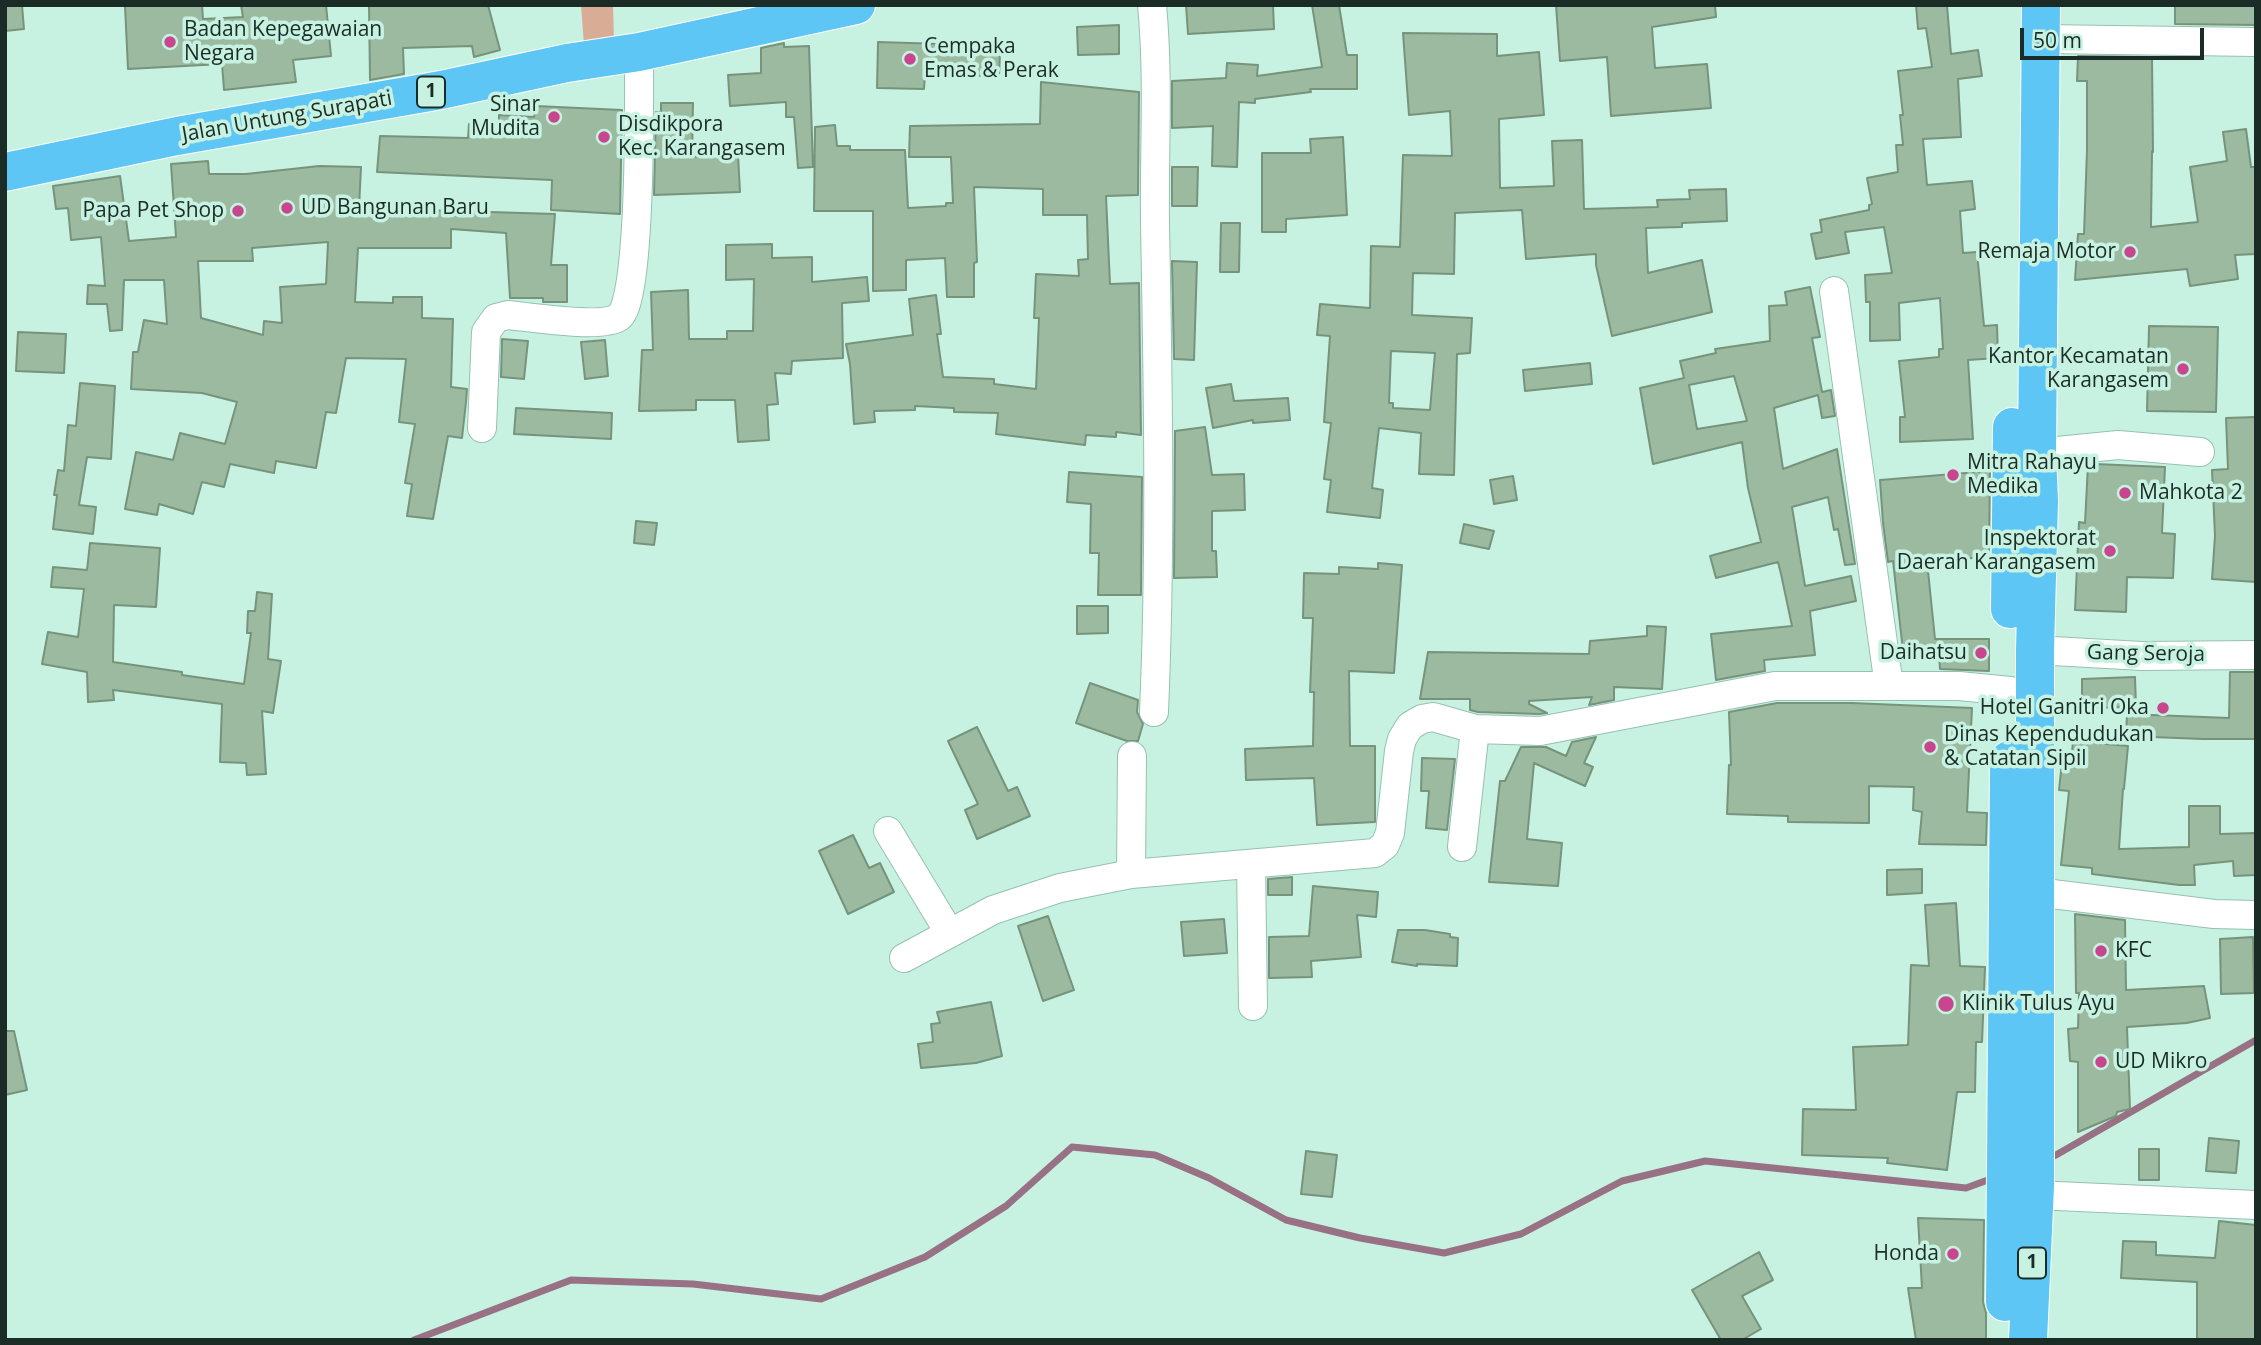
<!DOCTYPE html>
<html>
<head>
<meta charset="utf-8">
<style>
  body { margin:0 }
  #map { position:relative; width:2261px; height:1345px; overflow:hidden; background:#c7f2e2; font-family:"Open Sans",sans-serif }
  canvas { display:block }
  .frame { position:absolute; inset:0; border:7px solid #1b2c26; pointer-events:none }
  .scale { position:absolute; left:2020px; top:28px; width:184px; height:32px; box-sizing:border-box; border:4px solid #1b2c26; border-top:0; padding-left:9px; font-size:21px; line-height:24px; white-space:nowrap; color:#1b2c26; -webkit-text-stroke:5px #c7f2e2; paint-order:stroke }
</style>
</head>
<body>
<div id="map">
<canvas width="2261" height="1345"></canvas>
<div class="frame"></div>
<div class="scale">50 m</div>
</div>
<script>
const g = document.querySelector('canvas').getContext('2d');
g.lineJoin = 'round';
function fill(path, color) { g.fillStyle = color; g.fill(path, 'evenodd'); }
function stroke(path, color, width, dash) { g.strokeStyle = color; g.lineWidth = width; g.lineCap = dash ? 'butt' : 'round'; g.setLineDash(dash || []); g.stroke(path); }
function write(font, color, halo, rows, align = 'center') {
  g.font = font + ' "Open Sans",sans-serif'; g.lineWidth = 7; g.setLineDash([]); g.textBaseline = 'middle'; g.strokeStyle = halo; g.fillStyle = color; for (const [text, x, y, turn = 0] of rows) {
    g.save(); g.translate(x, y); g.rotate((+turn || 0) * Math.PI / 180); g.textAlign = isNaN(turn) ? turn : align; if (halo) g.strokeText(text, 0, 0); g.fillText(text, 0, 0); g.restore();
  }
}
fill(new Path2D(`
  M581 5H613L614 42 584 45Z`), '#d9ad95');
stroke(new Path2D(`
  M2046 1159 2056 1155 2256 1040
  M414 1340 571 1280 693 1284 821 1299 925 1257 1006 1206 1072 1147 1155 1155 1209 1178 1286 1220 1360 1238 1444 1253 1521 1234 1622 1181 1705 1161 1966 1188 1996 1177`), '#987184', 7);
const building = new Path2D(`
  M5 5H22L24 29 5 31Z
  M202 5 203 19 243 17 241 5H326L331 56 293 60 296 82 224 90 222 64 128 69 125 6Z
  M369 5H488L500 50 474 57 472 46 403 48 404 74 370 80Z
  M1186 5H1273L1274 29 1188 34Z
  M1312 5H1339L1347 55H1357V89H1310L1311 92 1255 99V103L1239 102 1237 167 1212 166 1213 126 1172 128V81L1226 78 1227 63 1258 65 1257 76 1322 67Z
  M1556 5H1715L1716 17 1652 27 1655 68 1707 64 1711 108 1611 116 1607 57 1560 61Z
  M1916 5H1947L1951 54 1978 50 1982 76 1958 79 1961 137 1923 139 1927 185 1972 181 1975 209 1960 211 1963 253 1977 252 1984 326 1997 325 1998 358 1968 360 1973 439 1900 442V417H1905L1899 361 1939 357V349H1943L1940 298 1899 303 1900 340 1870 341V302H1866L1865 275 1892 273 1884 227 1845 232 1849 253 1816 259 1811 234 1822 232 1820 220 1869 210V205L1872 204 1867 178 1898 172 1896 145H1903L1900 115H1903L1898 71 1932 67 1926 28 1918 29Z
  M2175 5H2256V25L2175 24Z
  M1119 25V54L1078 55 1077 27Z
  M1403 33 1497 34V56L1539 52 1544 115 1499 119 1500 188 1554 186 1552 141 1582 140 1584 209 1658 207 1657 200 1690 199 1689 190 1726 189 1727 221 1682 223V227L1646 228 1648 273 1702 260 1712 312 1612 336 1596 265V254L1526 259 1522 210 1455 213 1454 274 1413 273 1412 315 1472 318 1470 353 1457 354 1454 475 1419 474 1421 433 1379 428 1372 488 1383 490 1380 518 1327 512 1331 480 1324 479 1331 423 1324 422 1330 336 1317 335 1320 304 1370 308 1371 246 1400 247 1403 155 1452 156 1450 111 1409 115ZM1391 351 1435 353 1430 410 1393 408V403H1389Z
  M878 42 943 44 942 54H1000L999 76 925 75 924 89 877 88Z
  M784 43V47L809 46 813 167 798 168 794 117H786V102L730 106 728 75 761 73V48Z
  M2078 56 2152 57 2153 152 2152 151 2151 227 2198 222 2190 167 2227 161 2223 132 2246 129 2251 167H2256V254L2235 255 2238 279 2190 286 2187 269 2075 280 2078 234H2084L2087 150V81H2077Z
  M1041 82 1139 92 1138 195 1106 196 1110 284 1139 283 1141 435 1116 432V437L1086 435 1085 445 996 434 998 413 954 412V408L915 406V410L874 411 875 422 854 424 850 364 846 344 913 335 909 299 936 295 941 334H937L943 377 994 379V384L1036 389 1039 318H1034L1036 274 1079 276 1078 260 1088 259 1087 215H1043V189L974 187 977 262 974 263V297H947L945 258 906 260V290L873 291V211H814L815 127 835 125 837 146H850V150H905L908 208 946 206V203H953L951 157H909L910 126 1040 124Z
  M661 103H693L692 157 738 155 740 192 654 195 656 112H661Z
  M536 106 622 110 620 214 551 210 552 180 377 172 380 136 468 138 469 124H499V115L534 117Z
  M1343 137 1347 215 1286 219V232H1262V153H1311L1310 139Z
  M208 161 209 174H246L319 166 361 167 359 208 555 214 551 265H567V302H543V298H510L506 233 451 229V248H358L355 302 393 303V297H422V318L453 319 451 387 467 389 466 402 462 438 448 436 433 519 407 516 412 484 405 483 415 424 399 422 406 359 346 358 336 413 326 412 316 468 276 461 274 473 230 464 224 487 202 482 193 514 159 504 157 515 125 509 136 452 173 460 180 433 225 444 237 402 202 393 131 389 133 352H138L144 320 167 324 164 280H124L122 330 110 331 107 304H87L88 285 105 286 101 237 71 240 68 208 56 209 53 186 120 176 129 241 176 237 171 164ZM328 242 326 284 280 287 282 323 264 321 263 335 201 318 198 261H253L252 248Z
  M1172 167H1198L1197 206H1172Z
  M1221 223H1240L1239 272H1220Z
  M772 244V258L812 257V282L867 277 869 301 842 303 843 358 792 361 791 374 775 373 778 404 767 405 769 440 738 442 735 400H696V410L639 411 642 350H653L651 292 688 290 689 339H727V331H753L754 279 726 280V245Z
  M1172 261 1197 262 1194 360 1174 359Z
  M1810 287 1820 337 1812 338 1822 392 1831 390 1835 416 1822 418 1818 395 1774 408 1783 469 1837 449 1855 564 1845 565 1838 529 1834 530 1828 497 1792 507 1805 586 1851 576 1856 601 1810 611 1815 655 1764 660 1765 671 1716 680 1711 634 1792 626 1781 574 1778 562 1716 578 1710 556 1761 542 1748 488 1742 442 1653 464 1640 388 1684 378 1680 361 1716 353 1715 349 1770 341 1769 306 1787 305 1785 292ZM1734 376 1747 421 1697 429 1689 385Z
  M2149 326 2218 327 2216 412 2147 411Z
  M18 332 66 334 64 373 16 371Z
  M502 339 528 341 524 379 501 377Z
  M605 340 608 376 585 379 581 342Z
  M1590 363 1592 384 1525 391 1523 370Z
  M80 383 115 386 111 459 87 457 79 505 96 507 93 534 53 529 57 495H54L58 470 64 471 68 425 76 426Z
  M1231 384 1234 401 1288 398 1290 420 1253 423V420L1213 428 1206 388Z
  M516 408 612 413 611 439 514 434Z
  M2256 417V582L2212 579 2215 536 2212 470 2228 469 2226 418Z
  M1205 427 1212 475 1244 474 1245 510 1212 511V551H1216L1217 577 1174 578 1175 431Z
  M2095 464 2165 467 2162 533 2175 534 2173 578 2127 577 2126 612 2075 610 2079 522 2085 523 2088 465Z
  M1990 471 1989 557 1927 561 1935 639H1989V671L1940 669 1939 656 1904 660 1893 561 1888 562 1883 523 1880 480Z
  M1069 472 1142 477 1141 595H1098L1099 553H1090L1091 504 1067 502Z
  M1513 476 1517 500 1494 504 1490 480Z
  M636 521 657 523 654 545 634 543Z
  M1464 524 1494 531 1489 549 1460 543Z
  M90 543 160 548 156 607 114 605 113 662 182 672V675L244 684 251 633H247L248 611H255L257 592 272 594 268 659 281 661 273 713 262 711 266 774 247 775 246 763 220 762 222 704 113 690 114 700 88 702 87 672 42 664 48 632 78 637 84 589 51 587 53 567 87 570Z
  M1378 563 1402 565 1394 673 1349 671 1350 746H1375V822L1317 825 1314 778 1246 780 1245 749 1313 746 1314 692H1310L1313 618H1303L1304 573 1339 574V567L1378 569Z
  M1077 606H1108V633L1077 634Z
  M1647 626 1666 627 1662 689 1614 687V700L1589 705 1592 697 1529 701V704L1547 713 1539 714 1478 712 1470 710V699H1420L1428 652 1589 654 1590 641 1647 636Z
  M2230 672H2256V739H2203L2126 736 2127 714 2229 718Z
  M2135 677 2136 707 2082 708V679Z
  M1090 683 1138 700 1137 712 1143 724 1138 741H1127L1076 723Z
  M1777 703H1852L1972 708 1967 812 1987 813 1986 845 1919 844 1922 812 1913 810 1914 787 1869 786V823L1788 822V816L1727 814 1729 765H1731L1729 712Z
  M977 727 1008 791 1017 787 1030 816 977 839 965 810 978 804 948 741Z
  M1596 737 1584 763 1593 767 1585 786 1534 763 1527 839 1562 843 1558 886 1489 882 1500 781H1505L1521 747H1546L1566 756 1572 742Z
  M2073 741 2128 746 2124 789H2123L2119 849 2189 847V806H2220V834L2256 833V875L2234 876 2233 861 2194 865 2195 885H2179L2092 874V868L2061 865 2069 791 2059 790 2062 762 2071 763Z
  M1422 758 1455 759 1447 830 1426 828 1429 791H1421Z
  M853 835 869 868 880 863 894 892 848 914 819 851Z
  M1922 869V893L1887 895V870Z
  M1292 877V895H1268V879Z
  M1313 886 1378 892 1376 917 1357 915 1361 957 1311 961 1312 977 1269 978V937L1309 936Z
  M1956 903 1960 966 1985 967 1982 1042H1976L1975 1092H1957L1947 1170 1887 1163 1888 1158 1802 1155 1803 1109 1856 1110 1853 1047 1908 1045 1911 965 1929 966 1925 905Z
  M2075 914 2125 920 2126 990 2204 986 2210 1018 2187 1023 2127 1027 2130 1109 2117 1112 2116 1116 2078 1132V1062L2070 1061 2068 1029 2078 1028 2079 993H2076Z
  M1048 916 1074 990 1043 1001 1018 926Z
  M1224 919 1227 953 1184 956 1181 922Z
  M1398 930H1425L1450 934V937L1458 938 1457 966 1417 964V966L1392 962Z
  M2253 937 2254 993 2221 994 2220 939Z
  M991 1002 1002 1056 976 1063 921 1068 918 1044 933 1042 931 1024 940 1023 937 1012Z
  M5 1031H14L27 1090 5 1095Z
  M2209 1138 2239 1141 2236 1173 2206 1171Z
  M2139 1149H2159V1180H2139Z
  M1306 1151 1337 1155 1332 1197 1301 1194Z
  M1918 1218 1984 1220 1983 1302 1986 1313V1340H1916L1908 1288H1922Z
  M2219 1221 2256 1225V1340H2197V1282L2121 1278 2123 1241 2156 1242V1255L2215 1258Z
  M1759 1252 1773 1280 1742 1296 1761 1329 1742 1340H1721L1692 1290Z`);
fill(building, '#9bbaa0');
stroke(building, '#76947b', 2);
const minor = new Path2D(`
  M1152 5C1159 78 1154 150 1155 223 1158 386 1161 549 1154 712
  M2041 39 2256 42
  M1834 291 1889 686
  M482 428 486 332 496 318 508 315C530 317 602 329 619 317 642 300 639 90 639 52
  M2037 453 2118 445 2200 452
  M2035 650 2142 656 2256 655
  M888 831 949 932
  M1462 847 1475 729
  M1251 864 1253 1006
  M1131 874 1132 756
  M2036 892 2214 914 2256 915
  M904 958 993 910 1060 888 1131 874 1375 853 1385 845 1390 833 1399 751 1402 739 1410 726 1422 719 1433 717 1475 729 1540 731 1775 686H1959L2010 691
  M2035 1195 2256 1205`);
const highway = new Path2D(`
  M5 172 177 136 441 90 567 63 639 52 856 5
  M2010 609 2012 427
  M2005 1302 2009 760
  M2028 1340 2035 1186V650L2039 501 2037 453 2041 5`);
stroke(minor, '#97c0b1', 30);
stroke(highway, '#fff', 40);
stroke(minor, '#fff', 28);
stroke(highway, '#5dc6f4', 38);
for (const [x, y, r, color] of [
  [170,42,7,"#c8468e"],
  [910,59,7,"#c8468e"],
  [554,117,7,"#c8468e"],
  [604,137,7,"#c8468e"],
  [287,208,7,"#c8468e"],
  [238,211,7,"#c8468e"],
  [2130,252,7,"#c8468e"],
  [2183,369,7,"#c8468e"],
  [1953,475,7,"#c8468e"],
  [2125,493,7,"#c8468e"],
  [2110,551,7,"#c8468e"],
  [1981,653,7,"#c8468e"],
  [2163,708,7,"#c8468e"],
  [1930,747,7,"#c8468e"],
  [2101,951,7,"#c8468e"],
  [1946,1004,9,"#c8468e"],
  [2101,1062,7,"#c8468e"],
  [1953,1254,7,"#c8468e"]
]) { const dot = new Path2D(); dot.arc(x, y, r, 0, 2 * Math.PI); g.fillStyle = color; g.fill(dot); stroke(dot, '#c7f2e2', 2.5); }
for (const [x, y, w] of [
  [431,92,28],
  [2032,1263,28]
]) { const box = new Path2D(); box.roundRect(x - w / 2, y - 15.5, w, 31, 5); g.fillStyle = '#c7f2e2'; g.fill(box); stroke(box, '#1b2c26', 2); }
write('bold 19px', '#1b2c26', null, [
  ["1",431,92],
  ["1",2032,1263]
]);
write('21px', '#1b2c26', '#c7f2e2', [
  ["Badan Kepegawaian",184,30],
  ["Negara",184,54],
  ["Cempaka",924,47],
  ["Emas & Perak",924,71],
  ["Sinar",540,105,"right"],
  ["Mudita",540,129,"right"],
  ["Disdikpora",618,125],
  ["Kec. Karangasem",618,149],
  ["UD Bangunan Baru",301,208],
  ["Papa Pet Shop",224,211,"right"],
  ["Remaja Motor",2116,252,"right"],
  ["Kantor Kecamatan",2169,357,"right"],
  ["Karangasem",2169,381,"right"],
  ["Mitra Rahayu",1967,463],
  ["Medika",1967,487],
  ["Mahkota 2",2139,493],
  ["Inspektorat",2096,539,"right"],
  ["Daerah Karangasem",2096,563,"right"],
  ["Daihatsu",1967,653,"right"],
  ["Hotel Ganitri Oka",2149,708,"right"],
  ["Dinas Kependudukan",1944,735],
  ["& Catatan Sipil",1944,759],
  ["KFC",2115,951],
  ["Klinik Tulus Ayu",1962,1004],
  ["UD Mikro",2115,1062],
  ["Honda",1939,1254,"right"]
], 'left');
write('21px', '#1b2c26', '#c7f2e2', [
  ["Jalan Untung Surapati",287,117,-10],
  ["Gang Seroja",2146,654,1]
]);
</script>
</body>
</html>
